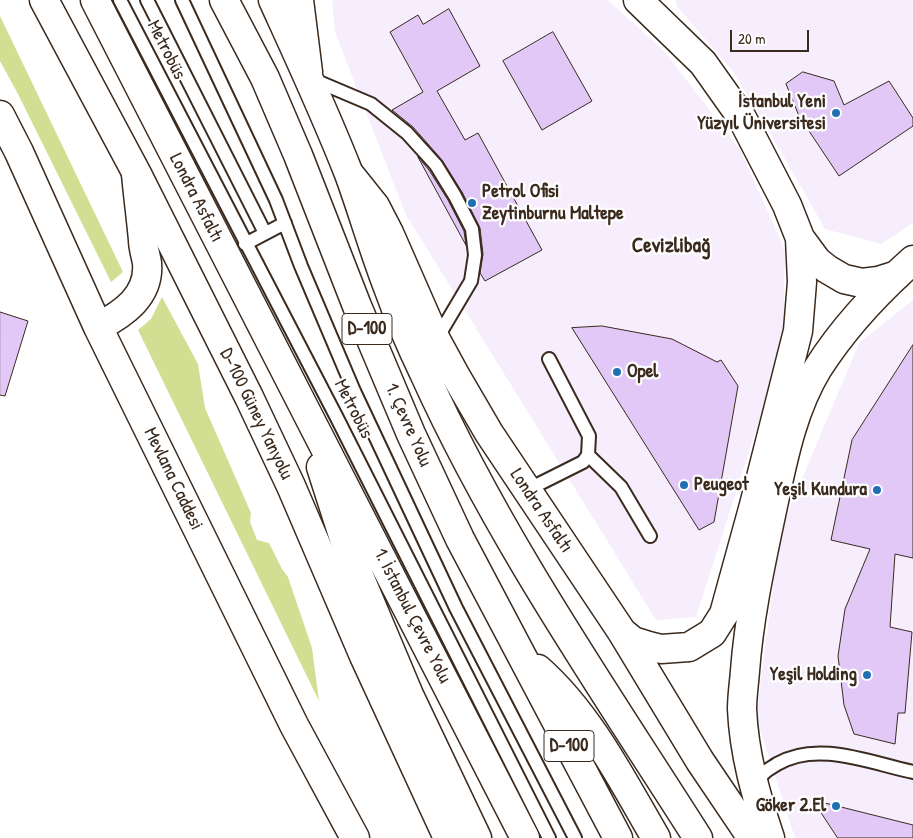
<!DOCTYPE html>
<html>
<head>
<meta charset="utf-8">
<style>
  body { margin:0 }
  #map { position:relative; width:913px; height:838px; overflow:hidden; background:#fff; font-family:"Patrick Hand",sans-serif }
  canvas { display:block }
  .scale { position:absolute; left:730px; top:30px; width:79px; height:22px; box-sizing:border-box; border:2px solid #3b2a1e; border-top:0; padding-left:6px; font-size:15px; line-height:18px; white-space:nowrap; color:#3b2a1e; -webkit-text-stroke:4px #fff; paint-order:stroke }
</style>
</head>
<body>
<div id="map">
<canvas width="913" height="838"></canvas>
<div class="scale">20 m</div>
</div>
<script>
const g = document.querySelector('canvas').getContext('2d');
g.lineJoin = 'round';
function fill(path, color) { g.fillStyle = color; g.fill(path, 'evenodd'); }
function stroke(path, color, width, dash) { g.strokeStyle = color; g.lineWidth = width; g.lineCap = dash ? 'butt' : 'round'; g.setLineDash(dash || []); g.stroke(path); }
function write(font, color, halo, rows, align = 'center') {
  g.font = font + ' "Patrick Hand",sans-serif'; g.lineWidth = 4.5; g.setLineDash([]); g.textBaseline = 'middle'; g.strokeStyle = halo; g.fillStyle = color; for (const [text, x, y, turn = 0] of rows) {
    g.save(); g.translate(x, y); g.rotate((+turn || 0) * Math.PI / 180); g.textAlign = isNaN(turn) ? turn : align; if (halo) g.strokeText(text, 0, 0); g.fillText(text, 0, 0); g.restore();
  }
}
fill(new Path2D(`
  M332 0H608L665 52 740 150 785 250 783 346 696 617 656 620 405 213 335 32Z
  M676 0H913V223L881 244 825 229 781 152 735 74 676 5Z
  M913 300V838H795L756 717 780 531 859 343Z`), '#f6eefd');
fill(new Path2D(`
  M0 16 123 272 111 282 18 94 0 61Z
  M162 297 198 364 205 408 251 513 250 522 257 540 269 543 282 569 288 577 312 648 319 701 138 330 151 319Z`), '#d2df93');
const building = new Path2D(`
  M449 9 480 66 437 91 465 140 478 133 542 250 485 281 480 273 483 254 480 228 462 192 442 160 413 127 392 110 423 92 390 32 418 15 423 24Z
  M553 32 592 101 542 130 503 61Z
  M803 72 834 81 844 105 889 81 913 118V126L839 176 799 116 786 84Z
  M418 157 429 170 448 200 464 231 466 245Z
  M0 312 28 321 5 396 0 395Z
  M602 326 672 339 717 362 721 360 738 386 714 522 699 530 572 328Z
  M913 345V558L895 554 890 627 912 632 905 713H898L895 744 854 734 844 705 838 656 845 609 870 549 831 540 852 440Z
  M813 800 913 825V838H838Z`);
fill(building, '#e2c8f7');
stroke(building, '#3b2a1e', 1);
const lane = new Path2D(`
  M120 0 336 416 549 838
  M147 0 265 233
  M182 0 276 200 301 266 354 391 456 608 575 838
  M312 79 371 104 407 133 436 165 455 196 472 229 475 255 471 281 436 340
  M245 244 285 223
  M588 455 621 487 650 536
  M527 490 583 462 588 455 589 436 549 359
  M755 785C758 781 761 776 764 773 768 769 773 767 777 764 818 740 870 763 913 772`);
const secondary = new Path2D(`
  M299 0 308 72
  M638 0 703 63 742 118 787 205 800 238 817 261 827 269 844 279 862 283 878 281 897 275
  M0 115 19 152 98 327 294 725 355 838
  M351 176 375 206 389 233 436 340 454 373 489 433 622 632 700 761 752 838
  M98 327C123 314 150 296 147 263 146 256 143 248 143 240 141 218 138 196 136 174
  M622 632 633 641 649 646 661 649 689 647 712 633 724 614 754 505 798 331 802 282 800 238
  M770 838C756 796 744 754 742 709 742 697 744 684 745 671 749 618 760 567 771 515 782 465 791 412 818 368 844 327 877 292 913 260`);
const primary = new Path2D(`
  M44 0 136 172 249 397 291 486 364 656 448 838
  M273 0C299 57 326 115 349 174 363 212 374 252 389 290 399 318 411 346 424 373 498 537 602 687 698 838`);
const highway = new Path2D(`
  M95 0C237 280 383 558 525 838
  M224 0 265 78 298 155 357 306 411 434 460 539 618 838
  M321 467 346 545 409 695 477 838
  M538 669C589 714 622 780 656 838`);
stroke(lane, '#3b2a1e', 16);
stroke(secondary, '#3b2a1e', 31);
stroke(primary, '#3b2a1e', 31);
stroke(highway, '#3b2a1e', 31);
stroke(lane, '#fff', 12);
stroke(secondary, '#fff', 28);
stroke(primary, '#fff', 28);
stroke(highway, '#fff', 28);
for (const [x, y, r, color] of [
  [836,113,5,"#1f6fb2"],
  [472,203,5,"#1f6fb2"],
  [617,372,5,"#1f6fb2"],
  [684,485,5,"#1f6fb2"],
  [877,490,5,"#1f6fb2"],
  [867,675,5,"#1f6fb2"],
  [836,806,5,"#1f6fb2"]
]) { const dot = new Path2D(); dot.arc(x, y, r, 0, 2 * Math.PI); g.fillStyle = color; g.fill(dot); stroke(dot, '#fff', 2); }
for (const [x, y, w] of [
  [367,329,50],
  [569,746,50]
]) { const box = new Path2D(); box.roundRect(x - w / 2, y - 15.5, w, 31, 4); g.fillStyle = '#fff'; g.fill(box); stroke(box, '#3b2a1e', 1); }
write('bold 18px', '#3b2a1e', null, [
  ["D-100",367,329],
  ["D-100",569,746]
]);
write('19px', '#3b2a1e', '#fff', [
  ["Metrobüs",166,50,63],
  ["Londra Asfaltı",196,198,63],
  ["Metrobüs",353,409,63],
  ["D-100 Güney Yanyolu",256,414,64],
  ["1. Çevre Yolu",408,425,66],
  ["Mevlana Caddesi",173,479,64],
  ["Londra Asfaltı",541,511,56],
  ["1. İstanbul Çevre Yolu",412,616,63]
]);
write('bold 19px', '#3b2a1e', '#fff', [
  ["İstanbul Yeni",826,102],
  ["Yüzyıl Üniversitesi",826,124],
  ["Petrol Ofisi",482,192,"left"],
  ["Zeytinburnu Maltepe",482,214,"left"],
  ["Opel",627,372,"left"],
  ["Peugeot",694,485,"left"],
  ["Yeşil Kundura",867,490],
  ["Yeşil Holding",857,675],
  ["Göker 2.El",826,806]
], 'right');
write('bold 21px', '#3b2a1e', '#fff', [
  ["Cevizlibağ",671,246]
]);
</script>
</body>
</html>
